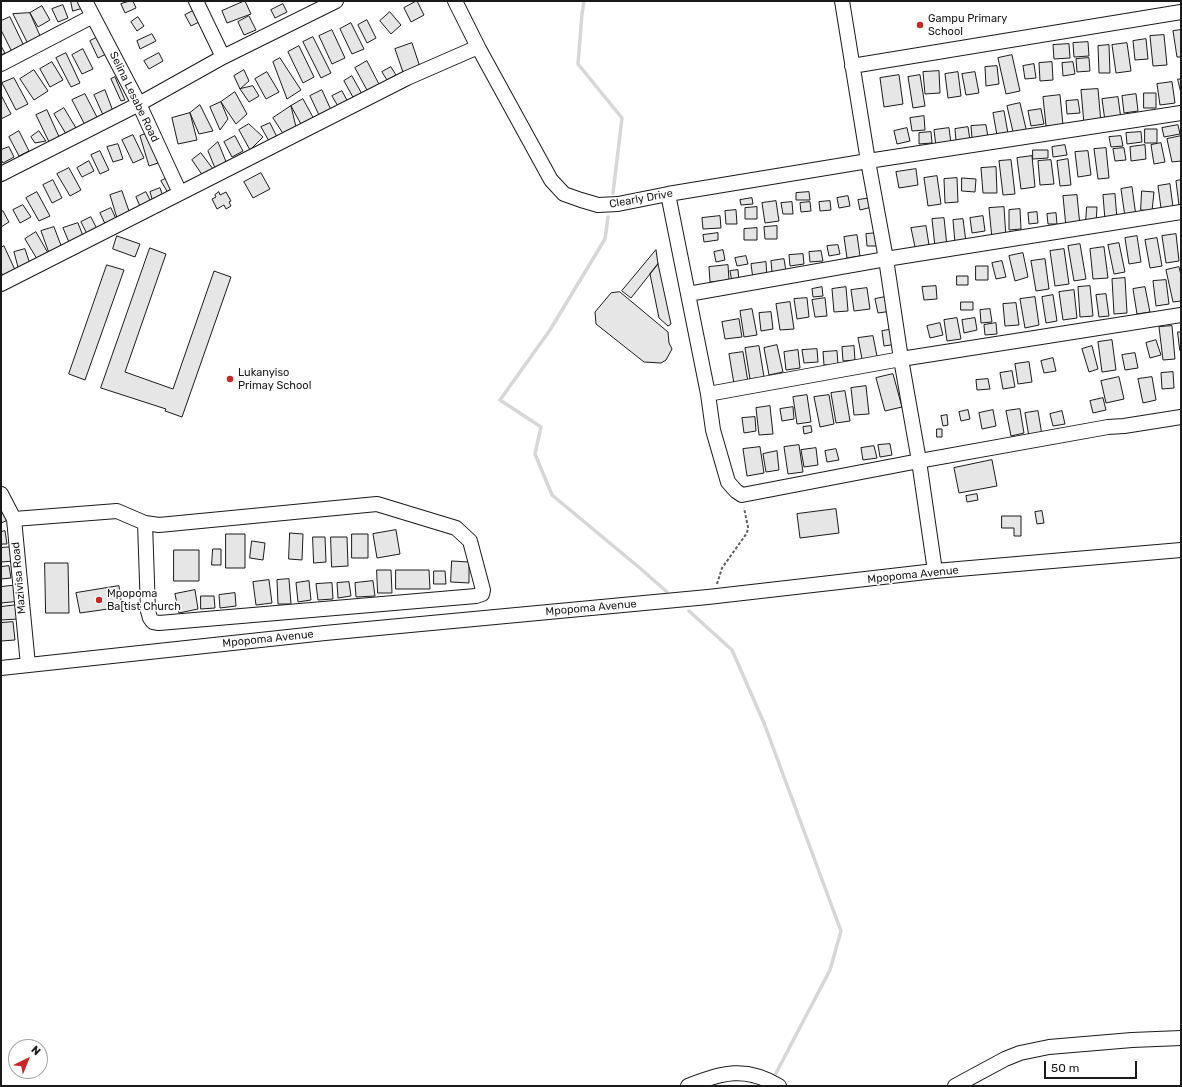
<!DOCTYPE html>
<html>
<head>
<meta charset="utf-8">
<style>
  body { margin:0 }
  #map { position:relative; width:1182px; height:1087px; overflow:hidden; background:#fff; font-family:Rubik,sans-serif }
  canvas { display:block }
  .frame { position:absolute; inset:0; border:2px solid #1a1a1a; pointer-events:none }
  .north { position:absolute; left:8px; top:1039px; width:40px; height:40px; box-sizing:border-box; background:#fff; border:1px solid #a3a3a3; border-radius:50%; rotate:43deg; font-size:11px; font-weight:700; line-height:16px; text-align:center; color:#1a1a1a }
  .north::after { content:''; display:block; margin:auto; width:14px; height:18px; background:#c62828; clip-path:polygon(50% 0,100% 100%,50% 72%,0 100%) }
  .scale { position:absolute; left:1044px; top:1061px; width:93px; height:18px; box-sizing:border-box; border:2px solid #1a1a1a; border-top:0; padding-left:5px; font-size:12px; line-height:14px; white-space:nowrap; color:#1a1a1a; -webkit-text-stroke:3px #fff; paint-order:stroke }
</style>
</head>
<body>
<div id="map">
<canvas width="1182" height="1087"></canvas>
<div class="frame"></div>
<div class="north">N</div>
<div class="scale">50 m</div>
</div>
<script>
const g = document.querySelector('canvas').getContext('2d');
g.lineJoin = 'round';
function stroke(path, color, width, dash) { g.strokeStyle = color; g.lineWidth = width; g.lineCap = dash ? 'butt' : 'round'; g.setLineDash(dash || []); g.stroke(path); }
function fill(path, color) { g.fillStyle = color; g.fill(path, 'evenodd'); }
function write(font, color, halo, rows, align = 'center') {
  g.font = font + ' Rubik,sans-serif'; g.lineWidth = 3; g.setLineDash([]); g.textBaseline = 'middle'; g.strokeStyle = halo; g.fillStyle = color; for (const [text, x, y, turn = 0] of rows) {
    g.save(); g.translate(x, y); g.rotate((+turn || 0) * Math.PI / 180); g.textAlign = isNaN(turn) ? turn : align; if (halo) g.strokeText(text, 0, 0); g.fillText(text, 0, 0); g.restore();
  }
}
stroke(new Path2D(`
  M584 1 582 14 578 64 622 118 613 193
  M608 217 605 239 550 330 500 400 541 427 535 454 552 495 641 569 667 592
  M689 611 732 650 764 723 841 931 830 970 774 1077`), '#d7d7d7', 3.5);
const building = new Path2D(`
  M71 1H82L83 8 73 11Z
  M130 1H133L136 8 125 13 121 4Z
  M245 1 251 14 227 23 222 11Z
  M417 1 424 15 411 22 404 8Z
  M283 4 287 12 275 18 271 10Z
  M63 5 68 18 58 22 52 9Z
  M42 6 50 20 38 27 30 13Z
  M193 11 199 22 191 26 185 15Z
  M390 12 401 25 391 34 380 21Z
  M30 13 41 38 28 44 13 14Z
  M249 16 256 30 244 35 238 22Z
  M10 17 25 48 13 54 1 30V21Z
  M138 17 144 26 137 31 131 22Z
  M367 20 376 38 367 43 358 25Z
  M351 23 364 49 352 54 340 29Z
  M332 30 345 58 332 64 319 36Z
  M1181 30V57H1177L1173 31Z
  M152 34 156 41 140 49 137 41Z
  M1164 35 1167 65 1153 66 1150 36Z
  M100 36 108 53 98 58 90 41Z
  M313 37 331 73 321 78 303 42Z
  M1146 39 1148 59 1135 60 1133 41Z
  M1088 42 1089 56 1074 57 1073 43Z
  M412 43 419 64 405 78 395 49Z
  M1127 43 1131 71 1116 73 1112 45Z
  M1069 44 1070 58 1054 59 1053 45Z
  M1109 45 1110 73H1099L1098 46Z
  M1 46 5 53 1 55Z
  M299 46 314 77 303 83 288 52Z
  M83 49 93 69 82 74 72 55Z
  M66 53 80 83 71 87 56 58Z
  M159 53 163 61 149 69 144 61Z
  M1012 55 1020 91 1006 94 998 58Z
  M280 58 301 90 287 99 273 62Z
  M1089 58 1090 71 1077 72 1076 59Z
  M367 61 380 86 368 92 355 68Z
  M52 62 63 80 50 87 40 69Z
  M1052 62 1053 80 1040 81 1039 63Z
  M1073 62 1075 74 1063 76 1062 63Z
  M1034 64 1036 78 1025 79 1023 66Z
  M997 66 999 84 986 86 985 67Z
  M391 67 396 75 387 80 382 72Z
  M34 70 48 91 34 100 20 79Z
  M244 70 249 81 240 89 234 76Z
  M939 71 940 93 925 94 923 72Z
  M267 72 279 92 266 99 255 79Z
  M958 72 961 96 948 98 945 74Z
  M975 72 979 93 966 95 962 74Z
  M899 75 903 104 884 107 880 78Z
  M920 75 925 106 913 108 908 77Z
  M352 76 362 94 354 99 344 81Z
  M115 77 125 100 121 101 111 79Z
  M14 78 28 104 16 110 2 83Z
  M1178 79H1181V93Z
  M1172 82 1175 103 1160 105 1157 84Z
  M253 86 259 96 249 102 240 89Z
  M1098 89 1101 123 1084 124 1081 90Z
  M105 90 113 111 103 115 94 95Z
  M322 90 331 110 319 115 310 96Z
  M342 91 348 102 339 108 332 96Z
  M235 92 247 114 236 124 221 102Z
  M1144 93H1156V108H1144Z
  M85 94 99 121 86 127 72 100Z
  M1136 94 1138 111 1124 113 1122 96Z
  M1 95 11 114 1 119Z
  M1060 95 1063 125 1046 126 1043 97Z
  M1118 97 1121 119 1105 121 1102 99Z
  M303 99 314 119 302 126 291 106Z
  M1078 100 1080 113 1067 114 1066 101Z
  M221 102 228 119 220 130 210 107Z
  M1020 103 1027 133 1014 136 1007 106Z
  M200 105 213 131 199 134 190 113Z
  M291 106 296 127 284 135 273 118Z
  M64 108 76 128 66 134 54 114Z
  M1041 109 1044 124 1031 126 1028 111Z
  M47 110 60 139 50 144 36 115Z
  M1004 111 1009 139 998 141 993 113Z
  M190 113 197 140 178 144 172 118Z
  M924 116 925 130 912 131 910 118Z
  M270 123 277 137 269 141 261 127Z
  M249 124 263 137 250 150 239 130Z
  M986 125 988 137 972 138 971 126Z
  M1178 125 1180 134 1164 137 1162 128Z
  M968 127 970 140 956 141 955 129Z
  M907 128 910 141 897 144 894 131Z
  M949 128 951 143 936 146 934 130Z
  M1145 129H1157V143H1145Z
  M19 131 29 151 19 156 9 137Z
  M39 131 46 141 35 143 31 137Z
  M931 132 932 143 919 144V133Z
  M1141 132 1142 142 1127 144 1126 133Z
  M148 133 158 163 149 166 140 136Z
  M133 135 144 158 133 163 122 140Z
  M235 136 243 151 232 157 224 142Z
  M1121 136 1123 146 1111 147 1109 137Z
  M1181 136V161L1172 162 1167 139Z
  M218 142 227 164 215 168 208 151Z
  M1161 143 1165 162 1154 164 1151 145Z
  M118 144 123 159 113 162 107 147Z
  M1065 145 1067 155 1053 157 1052 147Z
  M1145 145 1146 159 1131 161 1130 147Z
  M9 147 14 157 3 163 1 160V150Z
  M1106 148 1109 178 1098 179 1094 149Z
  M1124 148 1126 160 1115 161 1113 149Z
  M1033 150H1048V158L1033 159Z
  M100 151 109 170 100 174 91 155Z
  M1088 151 1091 175 1078 177 1075 152Z
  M201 153 213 169 203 176 192 160Z
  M1032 156 1035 187 1021 189 1017 158Z
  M1068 159 1071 185 1060 186 1057 161Z
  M1011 160 1015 194 1003 195 999 161Z
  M1051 160 1054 184 1040 185 1038 161Z
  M89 161 94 171 82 177 77 168Z
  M996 167 997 193H983L981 168Z
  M69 168 81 190 70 196 57 174Z
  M916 169 918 185 899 188 896 172Z
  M261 173 270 189 253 198 244 182Z
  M937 176 941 204 928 206 924 178Z
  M169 177 175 189 168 193 161 181Z
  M957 178 958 202 945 203 944 179Z
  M962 178 976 179 975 192 962 191Z
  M53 180 62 198 52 203 43 185Z
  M1181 180V205H1179L1176 181Z
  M1170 184 1173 207 1161 208 1158 186Z
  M1132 187 1136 216 1125 217 1121 189Z
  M160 188 164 199 153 202 150 192Z
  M122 191 130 214 117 218 110 195Z
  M1142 191 1154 192 1152 211 1141 210Z
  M37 192 50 216 39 221 26 198Z
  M146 192 153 206 142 211 136 197Z
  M219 192 220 195 226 192 231 201 229 202 231 206 226 209 224 205 217 209 212 199 216 197 215 195Z
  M809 192 810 200H796V193Z
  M1115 194 1117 219 1105 220 1103 195Z
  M1077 195 1080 226 1066 227 1063 196Z
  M848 196 850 206 839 208 837 198Z
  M752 198 753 204 741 205 740 200Z
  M871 198 872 207 860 210 858 200Z
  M776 201 779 221 765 223 762 203Z
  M830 201 831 210 820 211 819 202Z
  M792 202 793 214H783L781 203Z
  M810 202 811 211 801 212 800 203Z
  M23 205 31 217 20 223 13 210Z
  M757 207V219H745V208Z
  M1004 207 1006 238 992 239 989 208Z
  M1087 207H1097L1096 223 1086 222Z
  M111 208 118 223 107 228 100 213Z
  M1020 209 1021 229 1009 230V210Z
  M736 210 737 224H726L725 211Z
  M3 211 9 222 1 227V212Z
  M1037 212 1038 223 1029 224 1028 213Z
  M1056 213 1057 224H1048L1047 214Z
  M720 216 721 228 703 229 702 218Z
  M983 216 985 231 972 233 970 218Z
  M91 217 97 229 87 234 81 222Z
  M944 218 947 246 935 247 932 219Z
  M963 219 966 242 955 243 953 220Z
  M78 223 85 241 71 247 63 228Z
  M777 226V239H765L764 227Z
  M926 226 929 245 915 247 911 228Z
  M54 227 62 248 49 253 41 231Z
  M757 228V240H744V229Z
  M36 232 48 253 37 259 25 239Z
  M718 233V240L704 242 703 235Z
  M878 233 879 246H867L866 234Z
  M1176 234 1179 261 1166 263 1162 236Z
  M857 235 860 256 847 258 844 237Z
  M117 236 140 244 135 257 113 249Z
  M1137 236 1141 262 1129 264 1125 238Z
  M1157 238 1162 266 1150 268 1145 240Z
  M1119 243 1125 272 1114 274 1108 245Z
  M1080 244 1086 279 1074 281 1068 246Z
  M838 245 840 254 829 256 827 246Z
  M4 246 16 272 4 278 1 272V248Z
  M1104 247 1108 278 1093 279 1090 249Z
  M150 248 166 254 125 372 173 389 214 271 231 277 182 417 165 411 166 409 101 388Z
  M25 249 31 267 19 271 14 252Z
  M1064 249 1069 284 1055 286 1050 251Z
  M656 250 658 264 631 298 622 291Z
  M723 250 725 260 716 262 714 252Z
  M821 251 823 261 810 262 809 252Z
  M1023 253 1028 277 1015 281 1009 256Z
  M803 254 804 264 790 266 789 255Z
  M746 256 748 264 737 266 735 258Z
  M784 259 786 271 772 272 771 261Z
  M1045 259 1049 289 1036 291 1031 261Z
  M1002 261 1006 277 996 279 992 263Z
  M766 262 767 278 753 279 751 264Z
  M658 264 671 324 668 326 659 318 650 274Z
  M107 265 124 270 85 380 69 374Z
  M728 265 729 280 710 282 709 267Z
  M976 266H988V280H976Z
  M1179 267 1181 275V301L1173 302 1166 270Z
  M738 270 739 281 732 282 730 271Z
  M957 276H968V285H957Z
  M1125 278 1127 313 1114 314 1112 279Z
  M1166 280 1169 304 1156 306 1153 281Z
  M936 286 937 299 924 300 922 287Z
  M1090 286 1093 316 1080 317 1078 287Z
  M822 287 823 296 813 297 812 289Z
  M846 287 848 311 834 312 832 289Z
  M1145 287 1150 312 1137 314 1133 289Z
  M867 288 870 309 854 311 851 290Z
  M1074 290 1077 318 1063 320 1059 292Z
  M620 292 668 332 669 343 672 349 666 360 661 363 644 362 596 324 595 312 611 293Z
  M1106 294 1109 316 1099 317 1096 295Z
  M1053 295 1057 321 1046 323 1042 297Z
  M890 296 892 311 878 313 875 299Z
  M1035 297 1039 325 1025 328 1020 299Z
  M807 298 809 317 797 319 794 299Z
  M825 298 827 316 815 317 812 300Z
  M790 302 794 329 780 330 776 304Z
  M961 302H973V310H961Z
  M1016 303 1019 325 1005 326 1003 304Z
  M752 309 757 335 744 337 740 311Z
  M990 309 992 322 981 323 980 310Z
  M771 312 773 329 761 331 759 313Z
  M957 318 961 339 947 341 944 320Z
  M975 318 977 330 964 333 962 320Z
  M739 319 742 337 725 339 722 322Z
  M940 323 943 335 930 338 927 326Z
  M996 323 997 334 985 335 984 325Z
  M1172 326 1175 359 1163 360 1159 327Z
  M895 329 897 344 884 346 882 331Z
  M1178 332H1181V349L1180 350Z
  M873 336 878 361 863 364 858 338Z
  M1112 340 1116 370 1102 372 1098 342Z
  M1156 340 1161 355 1150 358 1146 343Z
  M777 345 783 372 769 375 764 348Z
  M759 346 764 377 750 379 745 348Z
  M854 346 855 360 843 361 842 347Z
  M1092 346 1098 369 1089 372 1082 349Z
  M817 349 818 362 804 363 802 350Z
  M798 350 800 368 786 370 784 352Z
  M837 351 838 365H824L823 352Z
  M743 352 748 382 734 384 729 354Z
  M1135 353 1138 368 1125 370 1122 355Z
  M1053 358 1056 371 1044 373 1041 361Z
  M1029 362 1032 382 1018 384 1015 364Z
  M1012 371 1015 387 1003 389 1000 373Z
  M1173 372 1174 388 1162 389 1161 373Z
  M893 374 902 407 885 411 876 378Z
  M1119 377 1124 399 1106 403 1101 381Z
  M1152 377 1156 400 1143 403 1138 379Z
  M988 379 990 389 977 390 976 380Z
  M866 386 869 414 854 415 851 388Z
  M845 391 850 421 836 423 831 393Z
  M807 395 811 422 797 424 793 397Z
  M829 395 834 424 820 427 814 397Z
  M1103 398 1106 410 1093 413 1090 401Z
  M770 406 773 434 759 435 756 408Z
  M793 407 794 419 782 421 780 409Z
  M1020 409 1024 433 1011 436 1006 411Z
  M968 410 970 419 961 421 959 412Z
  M993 410 996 426 982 429 979 413Z
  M1038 411 1042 435 1029 437 1025 413Z
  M1062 411 1065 424 1053 426 1050 414Z
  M947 415 948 425 943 426 941 416Z
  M755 417 756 431 744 433 742 418Z
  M811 426 812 432 804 434 803 427Z
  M937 429H942V437H937Z
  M890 444 892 455 880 457 878 445Z
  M799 445 803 472 788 474 784 447Z
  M874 446 877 458 863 460 861 448Z
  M760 447 764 473 747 476 743 449Z
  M816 448 818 465 804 467 801 450Z
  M836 449 839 460 827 462 825 451Z
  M777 451 779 470 766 472 763 454Z
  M992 460 997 486 959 493 954 468Z
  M977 494 978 500 967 502 966 496Z
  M1 507 8 520 1 523Z
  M836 509 839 533 800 538 797 514Z
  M1042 511 1044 523 1037 524 1035 512Z
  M1002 516H1021V536H1014V528H1002Z
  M396 530 400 554 377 558 373 534Z
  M5 531 7 544H1V532Z
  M290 533 303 534 302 560 289 559Z
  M226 534H245V568H226Z
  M352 534H368V558H352Z
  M313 537H325L326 562 314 563Z
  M331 537H347L348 566 332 567Z
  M252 541 265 543 263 560 250 558Z
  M12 547 14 561 1 562V548Z
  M213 549H221V565H212Z
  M174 550H199V581H174Z
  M452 561 469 562V583L451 582Z
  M45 563H68L69 613H46Z
  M9 566 11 578 1 579V567Z
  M377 570H391L392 593H378Z
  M396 570H429L430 589H396Z
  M434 571H445L446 584H434Z
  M289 579 291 604H278L277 580Z
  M269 580 272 603 256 605 253 582Z
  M309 581 311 600 298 602 296 583Z
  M373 581 375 596 356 597 355 583Z
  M349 582 351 596 338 598 337 583Z
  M332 583 333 599 318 600 316 584Z
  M19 585 21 601 1 603V587Z
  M119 586 122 607 80 613 76 593Z
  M195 590 198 609 179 613 175 594Z
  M235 593 236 606 220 608 219 595Z
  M201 596H214L215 608 201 609Z
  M17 605 18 619 1 620V607Z
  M13 622 15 640 1 641V623Z`);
fill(building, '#e6e6e6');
stroke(building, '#1a1a1a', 1);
const minor = new Path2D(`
  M85 1 139 104 180 193
  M196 1 223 57
  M455 1 478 47 551 180 564 194 581 200 598 205 618 204 668 194 868 161 1181 113
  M842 1 868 161 886 259 901 359 919 461 935 571
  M1 64 93 16
  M852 66 1181 12
  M1 174 139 104 223 57 336 1
  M668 194 708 394 713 430 728 482 736 491 742 495 919 461 1108 427 1124 426 1181 417
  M1 284 407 78 478 47
  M688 294 886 259 1181 212
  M708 394 901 359 1181 315
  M1 494 14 519 28 665
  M14 519 117 511 145 523 159 525 377 504 456 528 470 541 483 590 482 594 476 596 159 623 153 622 150 618 148 611 145 523
  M1 668 325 633 708 597 935 571 1181 550
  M688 1086C722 1072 746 1066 779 1086
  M955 1086 1005 1059 1020 1053 1049 1047 1132 1040 1181 1038`);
stroke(minor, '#1a1a1a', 16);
stroke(new Path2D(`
  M717 584 722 568 747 533 748 527 744 508`), '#5f5f5f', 2, [3, 2]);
stroke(minor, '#fff', 14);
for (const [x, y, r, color] of [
  [920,25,4,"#c62828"],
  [230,379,4,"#c62828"],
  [99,600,4,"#c62828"]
]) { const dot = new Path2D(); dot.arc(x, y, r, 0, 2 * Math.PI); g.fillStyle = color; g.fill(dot); stroke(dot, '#fff', 1.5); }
write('11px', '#1a1a1a', '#fff', [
  ["Gampu Primary",928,19],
  ["School",928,32],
  ["Lukanyiso",238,373],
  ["Primay School",238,386],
  ["Mpopoma",107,594],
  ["Ba[tist Church",107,607]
], 'left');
write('11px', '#1a1a1a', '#fff', [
  ["Selina Lesabe Road",134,97,64],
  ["Clearly Drive",641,199,-10],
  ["Mpopoma Avenue",913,575,-6],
  ["Mazivisa Road",19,578,-95],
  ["Mpopoma Avenue",591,608,-5],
  ["Mpopoma Avenue",268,639,-6]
]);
</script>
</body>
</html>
